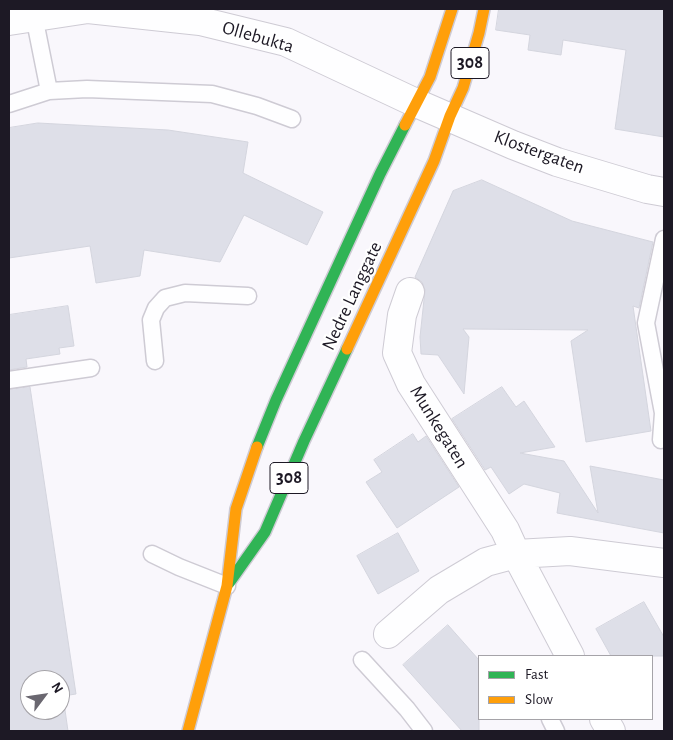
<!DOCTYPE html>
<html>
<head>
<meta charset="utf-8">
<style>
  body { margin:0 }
  #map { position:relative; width:673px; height:740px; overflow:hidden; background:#f9f7fc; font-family:"Alegreya Sans",sans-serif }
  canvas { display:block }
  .frame { position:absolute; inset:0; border:10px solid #1d1925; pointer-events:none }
  .legend { position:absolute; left:478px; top:655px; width:175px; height:65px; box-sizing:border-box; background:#fff; border:1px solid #a5a3a8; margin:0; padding:6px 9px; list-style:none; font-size:15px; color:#1d1925 }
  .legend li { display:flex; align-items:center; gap:10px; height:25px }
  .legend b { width:25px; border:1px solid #a5a3a8 }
  .north { position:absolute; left:20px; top:670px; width:50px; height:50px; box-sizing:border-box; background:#fff; border:1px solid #a5a3a8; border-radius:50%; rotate:59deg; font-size:14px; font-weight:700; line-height:20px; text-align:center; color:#1d1925 }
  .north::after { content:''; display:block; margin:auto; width:18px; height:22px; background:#6a6770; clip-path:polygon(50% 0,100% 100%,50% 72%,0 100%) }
</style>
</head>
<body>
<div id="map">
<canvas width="673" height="740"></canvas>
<div class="frame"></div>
<ul class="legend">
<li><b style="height:6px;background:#30b455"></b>Fast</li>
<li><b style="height:6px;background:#ff9f0a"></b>Slow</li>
</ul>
<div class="north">N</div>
</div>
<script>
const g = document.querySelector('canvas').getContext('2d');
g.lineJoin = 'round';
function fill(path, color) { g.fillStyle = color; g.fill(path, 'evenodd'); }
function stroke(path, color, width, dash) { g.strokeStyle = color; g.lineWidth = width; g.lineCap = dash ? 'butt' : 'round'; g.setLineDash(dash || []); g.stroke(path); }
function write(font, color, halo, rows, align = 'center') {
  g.font = font + ' "Alegreya Sans",sans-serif'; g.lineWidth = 4.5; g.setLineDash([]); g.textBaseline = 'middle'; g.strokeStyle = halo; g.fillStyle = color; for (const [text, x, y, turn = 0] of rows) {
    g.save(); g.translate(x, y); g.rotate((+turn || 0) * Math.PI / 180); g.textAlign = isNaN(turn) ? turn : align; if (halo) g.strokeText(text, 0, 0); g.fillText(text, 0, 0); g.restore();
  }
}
const building = new Path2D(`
  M499 9H664V137L615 129 626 50 563 40 561 55 528 50 530 35 496 30Z
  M38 123 168 130 248 142 243 173 323 212 307 245 244 215 220 262 144 250 140 276 96 283 90 246 9 258V128Z
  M482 180 572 221 653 242 639 308 633 306 651 431 586 442 571 341 588 330 463 329 469 337 464 394 438 355 421 354 420 337 425 290 422 282 415 277 453 191Z
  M68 306 74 346 59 348 60 354 26 359 27 367 9 370V315Z
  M30 387 76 694 63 696 68 731H9V390ZM30 680H60V710H30Z
  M502 387 516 407 524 401 555 447 520 453 564 461 598 513 590 466 664 480V533L557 513 560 493 524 484 509 494 491 467 485 470 452 419Z
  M413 434 418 442 426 436 459 487 397 528 366 482 382 472 374 460Z
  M398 533 419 571 378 594 357 556Z
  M644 602 664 637V656H611L596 629Z
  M448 625 479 660V731H462L403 665Z`);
fill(building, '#dedfe8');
stroke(building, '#d4d5de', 1);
const lane = new Path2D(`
  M36 26 49 91
  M9 104 49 91 87 89 212 94 257 106 292 119
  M155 361 151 320 156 308 165 298 185 293 248 296
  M9 380 91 368
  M661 440 663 413 646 323 664 239
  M152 554 179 567 227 586
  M362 660 407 709 424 731
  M550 719 556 731`);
const street = new Path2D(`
  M9 21 88 9 200 21 286 42 416 103 513 145 557 162 647 189 664 192
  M410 292 402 315 397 353 411 384 505 530 516 554 570 656
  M388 634 439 590 486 562 516 554 570 551 664 563
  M604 719 611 731`);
const fast = new Path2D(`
  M257 447 276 400 380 174 405 125
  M229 583 265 532 304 441 347 349`);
const slow = new Path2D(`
  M405 125 430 77 452 9
  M347 349 434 161 450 116 463 88 479 33 484 9
  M188 731 227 586 236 509 257 447`);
stroke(lane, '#cecbd4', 19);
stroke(street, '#cecbd4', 30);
stroke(fast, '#cecbd4', 14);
stroke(slow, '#cecbd4', 14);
stroke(lane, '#fefeff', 16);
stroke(street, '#fefeff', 28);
stroke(fast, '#30b455', 11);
stroke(slow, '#ff9f0a', 11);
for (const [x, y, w] of [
  [470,63,38],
  [289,478,38]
]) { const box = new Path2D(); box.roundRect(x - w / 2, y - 15.5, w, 31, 4); g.fillStyle = '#fff'; g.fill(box); stroke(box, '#1d1925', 1); }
write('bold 18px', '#1d1925', null, [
  ["308",470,63],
  ["308",289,478]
]);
write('19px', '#1d1925', '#fff', [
  ["Ollebukta",258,37,16],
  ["Klostergaten",539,152,20],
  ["Nedre Langgate",352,296,-65],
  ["Munkegaten",439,427,58]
]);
</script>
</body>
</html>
